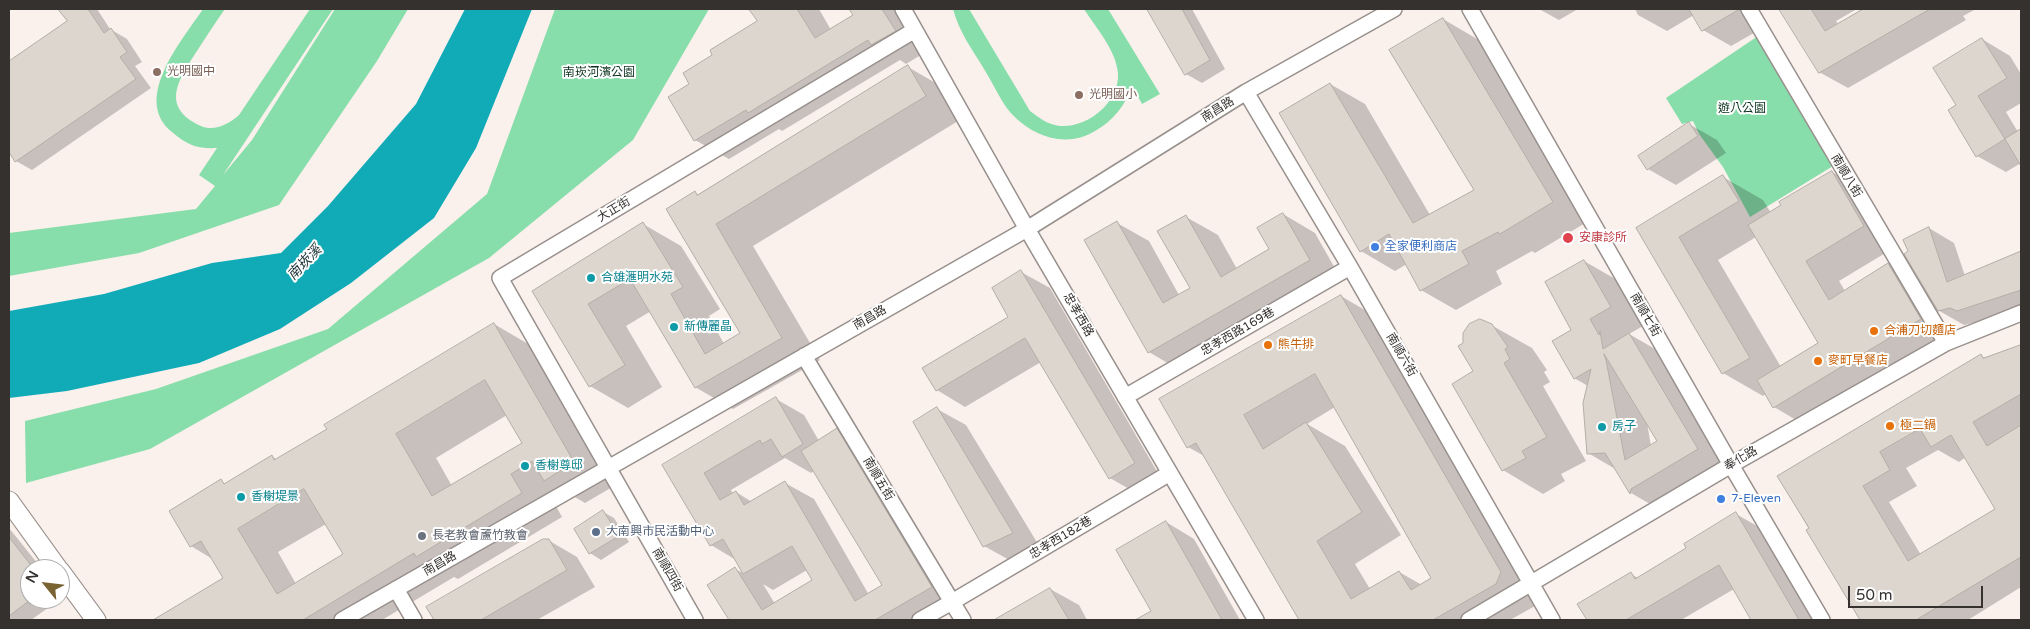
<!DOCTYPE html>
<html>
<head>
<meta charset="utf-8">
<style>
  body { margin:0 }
  #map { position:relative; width:2030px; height:629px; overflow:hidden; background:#faf0ec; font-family:"Varela Round",sans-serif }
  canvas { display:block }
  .frame { position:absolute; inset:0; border:10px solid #35312f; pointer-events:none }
  .north { position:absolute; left:20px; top:559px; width:50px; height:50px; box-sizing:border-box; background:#fff; border:1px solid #aeadac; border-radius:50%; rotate:299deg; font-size:14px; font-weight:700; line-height:20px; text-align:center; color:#35312f }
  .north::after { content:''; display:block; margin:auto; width:18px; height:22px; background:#796332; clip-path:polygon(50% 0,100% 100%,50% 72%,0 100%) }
  .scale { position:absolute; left:1848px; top:586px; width:135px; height:22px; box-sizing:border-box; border:2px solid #35312f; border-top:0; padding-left:6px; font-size:15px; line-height:18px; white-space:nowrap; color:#35312f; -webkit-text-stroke:4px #fff; paint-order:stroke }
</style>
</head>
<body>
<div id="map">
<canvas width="2030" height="629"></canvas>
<div class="frame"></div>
<div class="north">N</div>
<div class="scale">50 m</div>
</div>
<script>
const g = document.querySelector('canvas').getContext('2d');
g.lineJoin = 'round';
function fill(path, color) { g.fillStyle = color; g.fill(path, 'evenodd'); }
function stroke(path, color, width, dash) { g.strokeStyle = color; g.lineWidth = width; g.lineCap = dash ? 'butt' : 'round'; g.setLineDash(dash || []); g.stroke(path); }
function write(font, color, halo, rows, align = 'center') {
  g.font = font + ' "Varela Round","Noto Sans TC",sans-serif'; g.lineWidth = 4; g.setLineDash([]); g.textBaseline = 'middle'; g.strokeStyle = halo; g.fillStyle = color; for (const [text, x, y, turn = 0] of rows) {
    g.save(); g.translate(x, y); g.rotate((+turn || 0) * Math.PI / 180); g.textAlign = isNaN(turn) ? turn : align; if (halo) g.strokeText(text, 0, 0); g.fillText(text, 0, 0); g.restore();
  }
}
fill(new Path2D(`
  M203 9H225C215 23 206 37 197 51 179 79 159 107 201 126 214 132 229 124 239 115L310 9H333L223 175 252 140 335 9H408L377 61 279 205 139 253 9 276V233L196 209 215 186 199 175 217 148C197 149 187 145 172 132 131 99 183 39 203 9Z
  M555 9H709L633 140 489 258 150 449 26 483 25 421 156 389 328 329 487 194Z
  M953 9H969L1030 111C1038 117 1048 125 1060 126 1088 128 1120 102 1118 73 1116 50 1096 28 1084 9H1108L1160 94 1142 104 1132 85C1126 105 1113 121 1095 131 1066 149 1031 136 1010 112 1000 100 993 83 984 69 972 49 959 32 953 9Z
  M1758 36 1833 166 1750 217 1723 167 1699 134 1693 121 1682 124 1666 98Z`), '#88deaa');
fill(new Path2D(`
  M465 9H532L476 148 434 218 351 283 280 329 199 363 67 391 9 398V311L104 294 212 263 281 253 328 206 416 104Z`), '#11abb8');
fill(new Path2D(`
  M60 9H97L110 29 127 39 142 62 135 66 151 88 32 170 16 161 9 150V62L69 21Z
  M751 9H819L831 30 855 16 851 9H903L929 50 906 64 900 60 782 131 779 129 729 159 695 140 691 85 714 55 759 21Z
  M1149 9H1192L1225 69 1202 83 1186 74Z
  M1539 9H1578L1559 20Z
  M1635 9H1749L1761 29 1731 46 1703 30 1694 15 1667 31 1638 15Z
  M1781 9H1857L1836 21 1838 24 1866 9H1976L1963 16 1966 20 1848 88 1819 72Z
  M1443 19 1477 39 1587 222 1535 253 1532 251 1496 271 1502 284 1456 310 1421 290 1407 264 1395 271 1361 251 1330 84 1365 104 1430 215 1476 191Z
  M1982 39 2010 56 2021 74V103L2006 112 2018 132 2021 131V163L2006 172 1977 156 1958 105Z
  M908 67 946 89 963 118 753 246 820 360 733 409 695 387 651 311 626 326 662 387 628 408 590 386 533 292 643 224 681 246 720 309 709 316 724 344 741 334 695 193 699 195Z
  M1689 124 1717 140 1726 153 1676 185 1648 169Z
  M1832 172 1866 192 1897 246 1839 281 1845 291 1888 265 1925 286 1929 228 1954 243 1965 276 2021 254V312L1983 325 1976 322 1964 325 1936 309 1954 338 1808 427 1774 407 1766 394 1763 396 1723 373 1637 228 1723 177 1763 200 1771 213ZM1756 237 1820 344 1781 367 1718 260Z
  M1283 214 1315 233 1341 279 1181 371 1149 352 1117 223 1149 241 1179 295 1191 288 1186 217 1218 235 1237 269 1271 249Z
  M1584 261 1617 280 1643 326 1629 334 1662 353 1731 468 1664 512 1631 493 1617 470 1588 453V386L1574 378 1573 330ZM1647 423 1658 442 1651 446Z
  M1021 272 1050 288 1162 480 1138 494 1110 478 1041 362 965 407 937 390 1010 317Z
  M1341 296 1380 319 1540 595 1535 606 1510 620H1300L1206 457 1188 447ZM1335 407 1433 579 1422 585 1399 572 1370 589 1355 564 1401 535 1345 446 1307 424Z
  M494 324 535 348 614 486 585 503 563 490 551 497 562 517 458 579 454 577 382 620H157L225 578 214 560 191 546 221 481 226 484 272 456 277 460ZM507 415 524 443 452 486 436 458ZM326 524 344 555 296 584 278 552Z
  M1491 325 1532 348 1547 370 1544 372 1550 382 1543 386 1586 461 1561 474 1565 481 1543 494 1503 470 1475 372Z
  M2021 346V587L1968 620H1862L1778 476 1981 356 1985 358ZM1938 450 1959 462 1966 457 1997 509 1921 555 1889 502 1917 486 1906 468Z
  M776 399 804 415 819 441 837 430 865 446 960 603 930 620H731L709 585 735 569 745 574 736 560 711 545 664 465ZM785 458 811 473 815 470 884 586 869 595 814 499 785 483 752 502 736 492 733 494 731 490ZM807 570 813 580 775 604 763 584 773 590Z
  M937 409 966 425 1041 549 1013 562 984 546Z
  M603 512 614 518 629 542 601 560 590 553 575 529Z
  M1736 514 1764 530 1817 620H1752L1734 589 1681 620H1588L1579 604 1631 574 1638 578 1688 549Z
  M1166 522 1194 539 1240 620H1157L1118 551Z
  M9 528 42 569H30V599L59 600 31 620H9Z
  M548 540 577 557 595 587 537 620H435L428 607Z
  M1050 589 1079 605 1087 620H1004L1002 617Z`), '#0003');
const building = new Path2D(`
  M58 9H88L104 33 111 28 127 52 120 57 136 79 15 162 9 152V61L67 21Z
  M749 9H797L815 38 853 15 849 9H882L896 31 871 45 868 40 748 113 746 110 694 141 668 97 689 84 683 73 712 55 710 50 757 21Z
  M1147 9H1182L1210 60 1185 75Z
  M1689 9H1740L1702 31Z
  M1779 9H1811L1825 31 1863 9H1930L1819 73Z
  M1443 18 1553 202 1500 234 1498 232 1462 251 1469 264 1420 291 1389 234 1360 252 1279 113 1330 83 1413 223 1474 190 1389 50Z
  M1982 38 2007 78 1978 96 2005 139 1976 157 1948 110 1956 105 1933 68Z
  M908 65 926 96 716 224 782 338 695 388 630 279 588 304 625 365 589 387 532 291 643 222 683 287 671 294 705 354 740 333 666 209 695 191 697 195Z
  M1689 122 1698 136 1647 170 1638 156Z
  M2021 129V166L2005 139Z
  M1832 171 1864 226 1806 261 1829 300 1888 263 1921 319 1773 408 1757 380 1818 343 1748 225 1781 205 1779 202Z
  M1723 175 1739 201 1679 237 1750 358 1722 374 1636 228Z
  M1283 213 1310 260 1148 353 1084 240 1117 221 1163 303 1190 288 1157 231 1186 215 1221 277 1269 249 1257 228Z
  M1929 227 1947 282 2021 251V290L1957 311 1950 308 1938 311 1904 254 1908 251 1903 240Z
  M1584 260 1611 307 1590 319 1599 335 1600 331 1603 349 1629 333 1698 449 1631 489 1630 494 1605 453 1587 454 1583 403 1591 369 1574 379 1552 341 1571 330 1545 282ZM1604 354 1657 441 1625 460 1606 360Z
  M1021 270 1135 463 1109 479 1025 338 936 391 922 368 1008 317 992 288Z
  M1341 295 1501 572 1496 584 1433 620H1299L1196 443 1187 448 1159 399ZM1315 374 1431 578 1411 590 1399 571 1351 599 1317 541 1362 512 1306 422 1263 449 1244 415Z
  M1480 319 1492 324 1508 347 1505 349 1510 359 1504 363 1547 437 1522 451 1526 458 1502 471 1452 384 1473 371 1458 346 1463 343V333L1469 324Z
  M494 323 574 462 544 481 532 461 511 474 522 493 416 557 414 553 303 620H153L223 578 201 541 190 547 169 511 221 479 224 484 272 455 274 460 327 429 324 425ZM485 380 522 443 432 496 396 434ZM304 489 343 554 277 594 238 529Z
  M2021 345V394L1973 422 1987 446 2021 425V557L1916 620H1860L1806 530 1809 528 1777 476 1981 354 1983 358ZM1920 429 1931 447 1951 435 1995 509 1908 561 1863 486 1890 470 1880 452Z
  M776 397 803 444 782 457 771 439 762 444 760 440 704 473 720 500 736 491 744 505 785 481 855 601 882 585 801 451 837 428 932 587 875 620H729L707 585 735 567 762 610 812 580 792 546 743 574 723 539 710 546 662 465Z
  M937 407 1013 533 983 547 913 422Z
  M603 510 619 536 589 554 574 529Z
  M1736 512 1799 620H1751L1719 565 1626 620H1587L1577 604 1631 572 1635 579 1686 548 1684 544Z
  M1166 521 1196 574 1222 620H1135L1151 611 1116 550Z
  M9 537 30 564V600L9 616Z
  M543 539H549L567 570 481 620H434L426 607Z
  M1050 588 1069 620H994Z`);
fill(building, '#dcd6ce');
stroke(building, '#b3ada6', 1);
const minor = new Path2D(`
  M903 9 1027 229 1256 620
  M1470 9 1731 465 1822 620
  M1749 9 1946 343
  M1246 92 1350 267 1552 620
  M804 356 952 602 920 620
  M1125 397 1350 267
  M396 589 414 620
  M342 620 1027 229 1246 92 1394 9
  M695 620 500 278 915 30
  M963 620 952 602 1170 473
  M1469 620 1731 465 1946 343 2021 313`);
const tertiary = new Path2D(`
  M9 501 58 569
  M60 571 96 620`);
stroke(minor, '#98908c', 18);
stroke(tertiary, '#98908c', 21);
stroke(minor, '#fff', 15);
stroke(tertiary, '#fff', 19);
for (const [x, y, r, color] of [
  [157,72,5,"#8d6e63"],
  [1079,95,5,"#8d6e63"],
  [1568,238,6,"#e0444e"],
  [1375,247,5,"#3f7fe0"],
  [591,278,5,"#0f9aa8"],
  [674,327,5,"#0f9aa8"],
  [1874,331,5,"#e8710a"],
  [1268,345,5,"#e8710a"],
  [1818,361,5,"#e8710a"],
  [1890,426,5,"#e8710a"],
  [1602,427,5,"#0f9aa8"],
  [525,466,5,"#0f9aa8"],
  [241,497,5,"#0f9aa8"],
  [1721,499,5,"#3f7fe0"],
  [596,532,5,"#5c6f8a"],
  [422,536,5,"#6b7280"]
]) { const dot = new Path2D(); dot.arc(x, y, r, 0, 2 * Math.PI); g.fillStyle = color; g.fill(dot); stroke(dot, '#fff', 2); }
write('12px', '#785e54', '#fff', [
  ["光明國中",167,72],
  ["光明國小",1089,95]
], 'left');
write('12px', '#0c331f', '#fff', [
  ["南崁河濱公園",599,73],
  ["遊八公園",1742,109]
]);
write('12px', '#35312f', '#fff', [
  ["南昌路",1218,110,-32],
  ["南順八街",1846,176,59],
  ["大正街",614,210,-31],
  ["忠孝西路",1078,315,60],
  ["南順七街",1645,315,60],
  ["南昌路",870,318,-30],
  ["忠孝西路169巷",1238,332,-30],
  ["南順六街",1401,355,60],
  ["奉化路",1741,459,-30],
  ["南順五街",878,479,59],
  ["忠孝西182巷",1061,538,-31],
  ["南昌路",440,564,-30],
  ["南順四街",667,570,60]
]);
write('12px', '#be3a42', '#fff', [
  ["安康診所",1579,238]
], 'left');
write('12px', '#366cbe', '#fff', [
  ["全家便利商店",1385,247],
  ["7-Eleven",1731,499]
], 'left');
write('12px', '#0d838f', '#fff', [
  ["合雄滙明水苑",601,278],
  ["新傳麗晶",684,327],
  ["房子",1612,427],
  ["香榭尊邸",535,466],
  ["香榭堤景",251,497]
], 'left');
write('12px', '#c56008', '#fff', [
  ["合浦刀切麵店",1884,331],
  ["熊牛排",1278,345],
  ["麥町早餐店",1828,361],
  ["極二鍋",1900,426]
], 'left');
write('12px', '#4e5e75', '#fff', [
  ["大南興市民活動中心",606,532]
], 'left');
write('12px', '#5b616d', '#fff', [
  ["長老教會蘆竹教會",432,536]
], 'left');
write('italic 14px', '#182e31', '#fff', [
  ["南崁溪",305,263,-47]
]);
</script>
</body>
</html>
